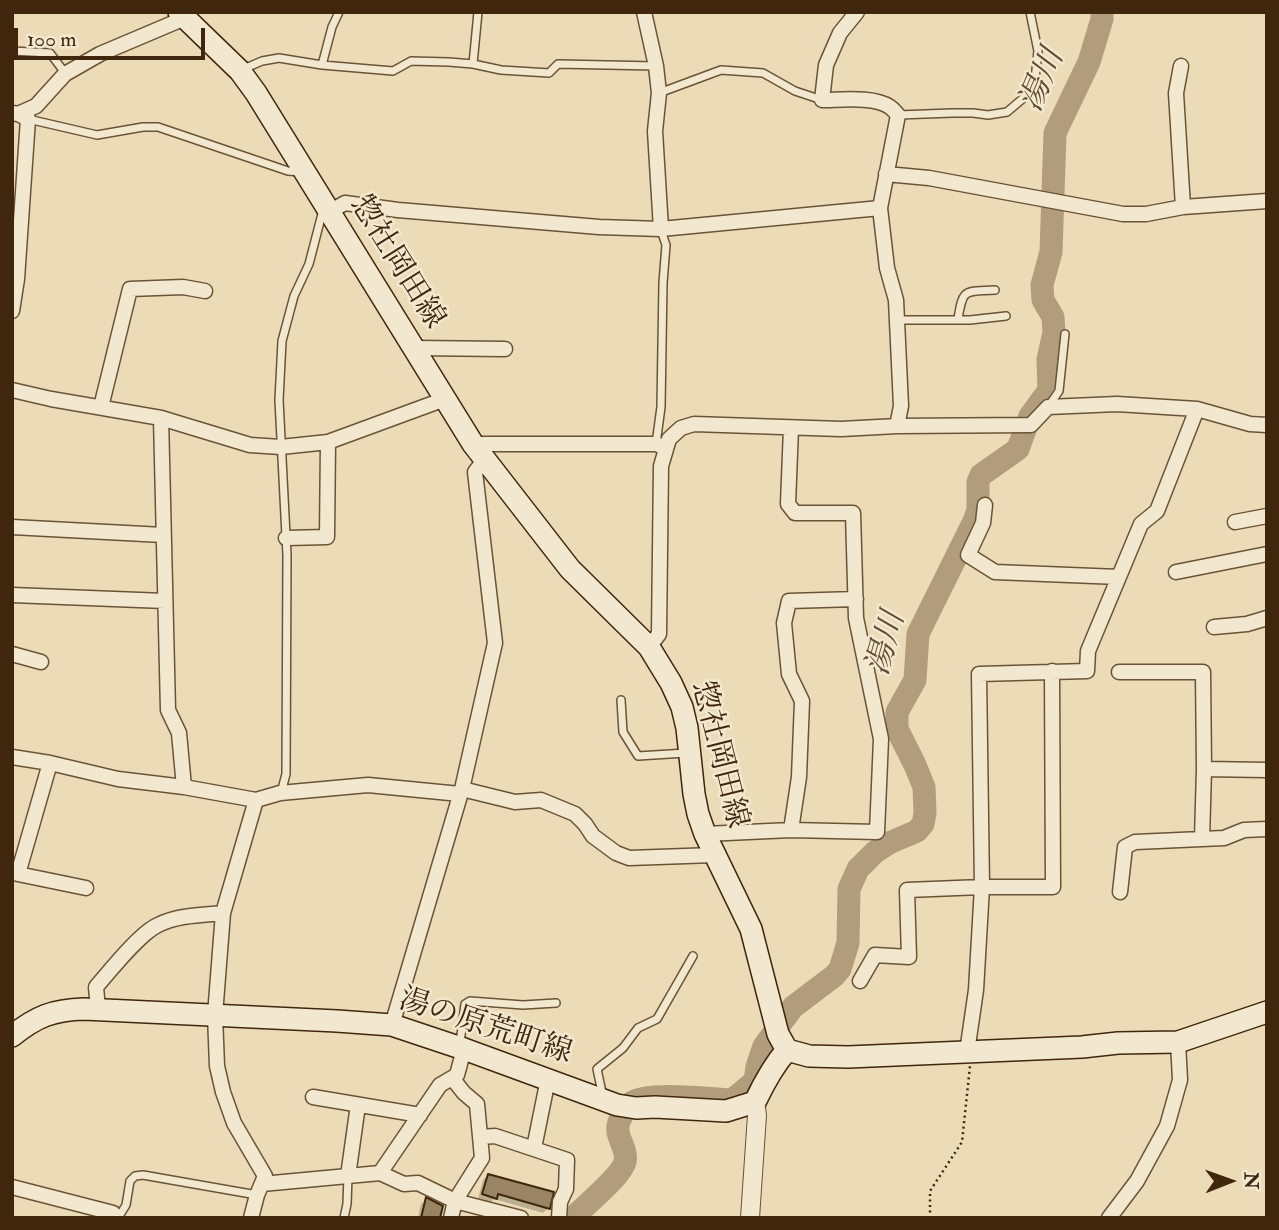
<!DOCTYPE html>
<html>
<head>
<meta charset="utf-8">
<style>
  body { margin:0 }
  #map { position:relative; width:1279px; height:1230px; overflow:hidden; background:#ebdbb6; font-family:"IM FELL Double Pica",serif }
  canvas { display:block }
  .frame { position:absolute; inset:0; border:14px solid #40260c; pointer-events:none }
  .north { position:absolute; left:1195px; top:1146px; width:70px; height:70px; -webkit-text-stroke:5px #f2e8d0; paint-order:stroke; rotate:89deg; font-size:19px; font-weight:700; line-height:28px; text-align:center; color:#40260c }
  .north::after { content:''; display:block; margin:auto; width:24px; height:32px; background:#40260c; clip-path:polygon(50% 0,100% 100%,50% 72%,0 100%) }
  .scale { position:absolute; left:14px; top:28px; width:191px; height:32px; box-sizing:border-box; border:4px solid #40260c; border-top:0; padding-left:9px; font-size:21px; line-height:24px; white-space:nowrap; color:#40260c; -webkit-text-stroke:5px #f2e8d0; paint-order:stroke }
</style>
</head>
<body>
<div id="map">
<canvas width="1279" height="1230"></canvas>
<div class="frame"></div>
<div class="north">N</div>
<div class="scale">100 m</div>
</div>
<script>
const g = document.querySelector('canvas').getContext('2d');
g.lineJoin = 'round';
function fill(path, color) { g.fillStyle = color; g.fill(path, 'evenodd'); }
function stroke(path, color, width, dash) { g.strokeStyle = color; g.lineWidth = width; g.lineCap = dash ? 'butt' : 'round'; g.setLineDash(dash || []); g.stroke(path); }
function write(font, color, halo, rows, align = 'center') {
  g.font = font + ' "IM FELL Double Pica","Noto Serif JP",serif'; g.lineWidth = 5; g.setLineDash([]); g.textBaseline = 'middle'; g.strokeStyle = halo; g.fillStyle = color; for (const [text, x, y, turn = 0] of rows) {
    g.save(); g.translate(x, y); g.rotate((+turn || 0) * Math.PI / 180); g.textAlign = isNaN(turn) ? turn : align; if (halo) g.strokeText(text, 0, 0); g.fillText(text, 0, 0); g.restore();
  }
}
fill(new Path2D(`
  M488 1175 548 1208 543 1213 494 1199 490 1203 478 1199 483 1180Z
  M426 1200 437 1218H418L421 1204Z`), '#0003');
stroke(new Path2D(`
  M576 1218 578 1213C589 1202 621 1176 625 1162 628 1149 616 1138 618 1126 619 1119 626 1108 631 1103 647 1091 712 1099 732 1100L755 1081 757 1067 764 1046 793 1007 834 976 840 969 848 943 849 889 858 869 875 852 889 843 917 831 923 824 925 813 924 787 915 765 897 729V712L915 680 918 634 975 519 978 509V482L981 475 1018 449 1030 416 1049 390 1048 360 1054 332 1053 317 1043 300 1042 285 1051 252 1055 133 1089 62 1102 19V12`), '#b19d7c', 23);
const building = new Path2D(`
  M488 1174 554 1192 550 1209 498 1194 497 1199 482 1194Z
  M426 1197 443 1206 440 1218H421Z`);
fill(building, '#998464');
stroke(building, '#40260c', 2);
const service = new Path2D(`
  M12 51 50 53 65 73
  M473 64 501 70 549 73 558 64 656 66
  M322 65 393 71 411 61 449 62 473 64 478 12
  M241 70 262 61 279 58 322 65 332 27 339 12
  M659 93 721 70 763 73 795 91 822 100
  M898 115 952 113H973L988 115 1007 112 1034 89 1038 51 1030 12
  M28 119 97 135 143 127H158L288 171 301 172
  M958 319C963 287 965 292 995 290
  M897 320H970L1006 316
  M1048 407 1059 391 1065 334
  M656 444 661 407 663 283 666 245 661 230
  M621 700 623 732 638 756 686 753
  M281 793 286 774 287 555 279 400 282 341 294 296 309 264 323 210
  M460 1043 465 1004 470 1001 523 1005 556 1003
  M603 1097 597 1069 623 1048 638 1028 657 1019 693 956
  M118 1218 126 1205 130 1181 135 1176 143 1175 257 1195
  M344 1218 347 1204 348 1176`);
const minor = new Path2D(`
  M644 12 656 66 659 93 655 131 661 229
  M857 12 840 33 826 65 822 100C841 100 874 96 890 107 893 109 895 112 898 115L880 208 887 268 896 300 901 406 897 426
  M1181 66 1176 93 1183 207
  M12 113 18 114 28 119 17 279 12 311
  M18 114 36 106 65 74 100 54 185 18
  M886 174 929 178 1123 214H1146L1183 207 1267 201
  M329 212 345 203 398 210 599 227 661 229 880 208
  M414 348 505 349
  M12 390 51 399 161 418 250 445 281 447 328 442 445 399
  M101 407 130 289 183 287 205 291
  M161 418 168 710 179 733 184 787
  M473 444H656L666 448
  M985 505 983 523 968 555 995 572 1119 577
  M1235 522 1267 516
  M12 527 163 535
  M286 538 327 537 328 442
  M1176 572 1267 554
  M12 595 165 601
  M1214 627 1247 624 1267 618
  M649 647 659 634 661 466 669 439 681 428 694 424 841 429 897 426 1031 425 1048 407 1117 404 1197 409 1250 424 1267 425
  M12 654 41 662
  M1119 672H1203L1204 769 1202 839
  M12 757 50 763 118 779 184 787 256 800 280 793 368 785 460 794
  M50 763 18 874 86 888
  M1204 769 1267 770
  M462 789 515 802 541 800 575 814 585 824 593 836 616 853 629 858 714 855
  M791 830 799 777 802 701 789 674 784 623 789 601 856 599
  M705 834 791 830 877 832 881 739 856 618 853 513H795L788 504 791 428
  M1120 892 1125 847 1135 842 1224 838 1244 830 1267 829
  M860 981 875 955 909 957 907 890 982 887H1053L1052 671
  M98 1009 96 987C110 971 140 933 158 925 178 915 202 915 223 913
  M392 1025 462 789 495 643 475 472 485 459
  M967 1052 976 990 982 887 979 674 1087 671 1088 651 1141 524 1157 511 1197 409
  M313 1097 420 1115
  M481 1137 495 1136 567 1160 566 1189 560 1202 559 1218
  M534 1148 548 1079
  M380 1173 404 1184 418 1183 455 1201 521 1218
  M348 1176 358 1105
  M262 1184 380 1173 440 1085 457 1075 464 1049
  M12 1187 113 1213 115 1218
  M251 1218 257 1195 265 1176 234 1123 223 1092 217 1066 215 1015 223 913 256 800
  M451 1218 455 1201 482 1158 477 1104 464 1093 452 1078
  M1109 1218 1137 1181 1167 1126 1180 1080 1178 1042`);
const tertiary = new Path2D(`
  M750 1218 757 1115 755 1102`);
const secondary = new Path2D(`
  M179 12 240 71 256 93 473 444 570 569 649 647 671 683 682 707 687 728 694 794 698 814 705 834 751 929 778 1034 787 1050 809 1056 848 1057 1082 1047 1118 1043 1178 1042 1267 1012
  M12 1036C37 1016 53 1010 84 1009L337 1021 392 1025 464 1049 617 1105 636 1108 655 1107 726 1111 755 1102C764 1083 773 1066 787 1050`);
stroke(service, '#6b5336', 10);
stroke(minor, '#6b5336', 17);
stroke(tertiary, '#6b5336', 20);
stroke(secondary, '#40260c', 24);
stroke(new Path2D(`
  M930 1218V1191L962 1142 970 1066`), '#40260c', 2.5, [2, 3.5]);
stroke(service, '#f2e8d0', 7);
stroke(minor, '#f2e8d0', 14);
stroke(tertiary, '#f2e8d0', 18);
stroke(secondary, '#f2e8d0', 21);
write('30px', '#40260c', '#f2e8d0', [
  ["惣社岡田線",396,263,58],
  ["惣社岡田線",718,755,76],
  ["湯の原荒町線",485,1028,18]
]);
write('italic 32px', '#624a2e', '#f2e8d0', [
  ["湯川",1044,81,-67],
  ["湯川",888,644,-74]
]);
</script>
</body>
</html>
